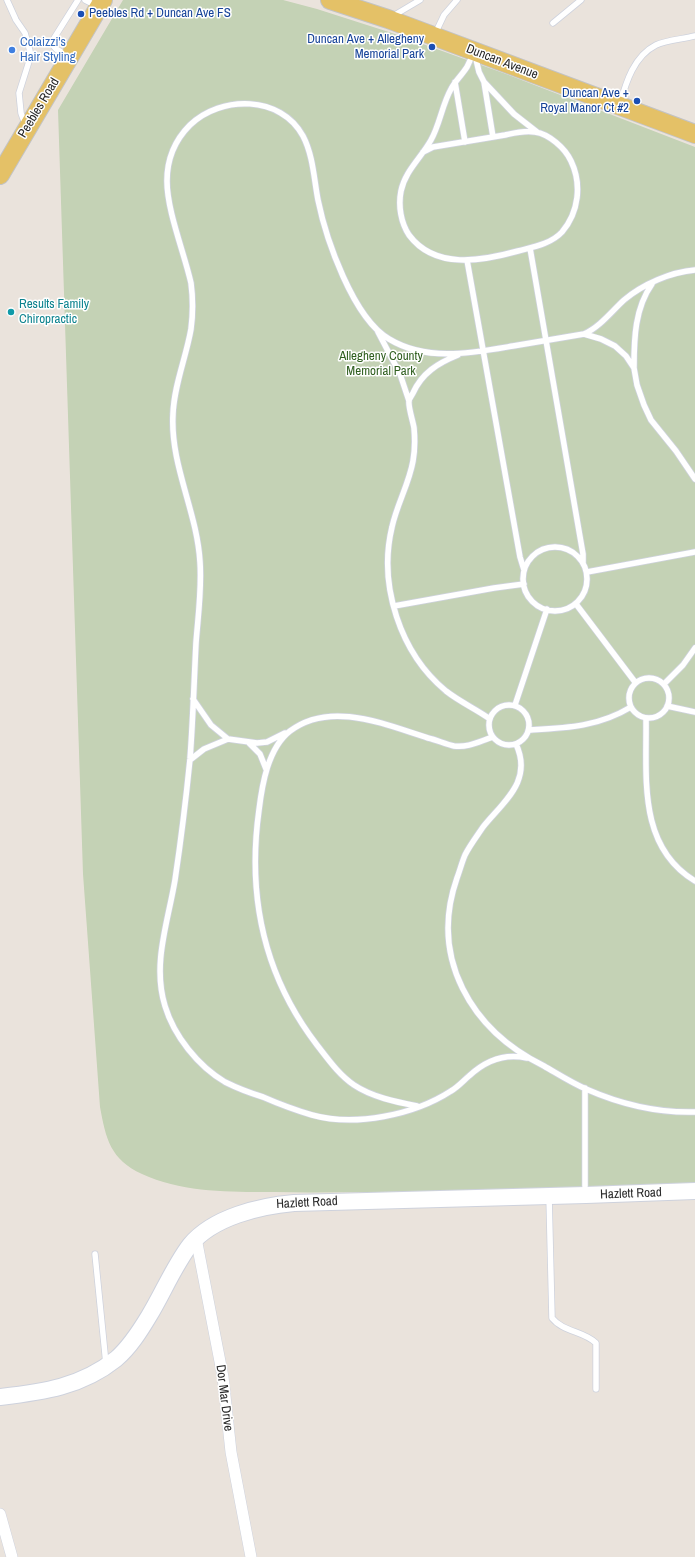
<!DOCTYPE html>
<html>
<head>
<meta charset="utf-8">
<style>
  body { margin:0 }
  canvas { display:block; background:#eae3dc }
</style>
</head>
<body>
<canvas width="695" height="1557"></canvas>
<script>
const g = document.querySelector('canvas').getContext('2d');
g.lineJoin = 'round';
function fill(path, color) { g.fillStyle = color; g.fill(path, 'evenodd'); }
function stroke(path, color, width, dash) { g.strokeStyle = color; g.lineWidth = width; g.lineCap = dash ? 'butt' : 'round'; g.setLineDash(dash || []); g.stroke(path); }
function write(font, color, halo, rows, align = 'center') {
  g.font = font + ' "Archivo Narrow",sans-serif'; g.lineWidth = 3; g.setLineDash([]); g.textBaseline = 'middle'; g.strokeStyle = halo; g.fillStyle = color; for (const [text, x, y, turn = 0] of rows) {
    g.save(); g.translate(x, y); g.rotate((+turn || 0) * Math.PI / 180); g.textAlign = isNaN(turn) ? turn : align; if (halo) g.strokeText(text, 0, 0); g.fillText(text, 0, 0); g.restore();
  }
}
fill(new Path2D(`
  M123 0H283L317 9 395 34 506 74 695 147V1186C589 1188 483 1190 377 1192 343 1192 309 1193 275 1192 231 1192 183 1193 142 1174 110 1159 106 1139 100 1107L83 874 58 110Z`), '#c4d2b5');
const lane = new Path2D(`
  M7 0 16 20 25 33 31 55 19 93 21 113 25 124
  M85 0 97 6
  M393 16 420 0
  M553 23 581 0
  M435 34 444 15 457 0
  M475 55 479 72 484 82 514 114 537 132
  M68 56 56 49 51 43 78 0
  M455 82 465 142
  M484 82 493 137
  M620 104C626 82 634 56 656 45 666 40 684 39 695 36
  M423 152 433 147C457 143 481 139 505 135 514 133 525 130 535 132 549 134 565 148 571 161 582 184 579 212 562 232 551 244 533 247 518 251 482 261 435 270 409 235 401 223 398 206 401 191 405 171 421 158 431 140 440 124 442 105 451 89 455 81 462 75 467 67 469 63 471 58 473 54
  M530 248 583 554V563
  M467 260 520 557 524 570
  M378 332 400 374 409 401
  M584 334 601 339 615 346 626 356 634 368 637 385 644 405 651 420 676 451 695 479
  M458 355C438 363 422 373 413 393 412 395 409 399 409 401 408 407 413 421 414 428 415 439 415 450 413 461 409 484 397 504 392 527 378 585 400 653 446 691 460 702 476 709 490 719
  M634 367C634 338 635 308 652 284
  M523 579a32 32 0 1 1 64 0a32 32 0 1 1-64 0Z
  M587 572 695 552
  M576 604 635 682
  M394 606 494 588 524 584
  M629 698a20 20 0 1 1 40 0a20 20 0 1 1-40 0Z
  M664 684 683 665 695 648
  M193 699 211 725 228 739 257 743 267 742 285 733
  M489 725a20 20 0 1 1 40 0a20 20 0 1 1-40 0Z
  M515 705 547 609
  M667 706 695 712
  M646 718C647 777 637 846 695 881
  M529 730C566 728 598 727 631 707
  M249 743 260 754 266 769
  M516 744C533 781 504 801 483 827 477 836 470 845 465 855 462 862 460 870 457 878 429 958 471 1030 544 1066 558 1074 572 1083 586 1089 620 1104 658 1113 695 1112
  M190 760 204 749 228 739
  M527 1058C505 1053 485 1061 469 1076 463 1081 458 1087 451 1091 414 1115 355 1127 312 1115 295 1110 279 1104 263 1097 250 1093 237 1088 225 1082 198 1066 174 1036 165 1006 152 964 168 922 175 880 181 840 186 799 190 759 193 720 194 682 196 643 198 616 202 589 200 562 197 511 170 465 173 414 174 385 186 358 191 329 193 314 193 298 191 283 184 252 167 211 167 181 167 159 174 141 190 125 221 95 281 95 303 136 313 155 314 179 318 200 326 239 353 318 389 339 427 362 472 353 513 346 536 342 560 338 584 334 600 327 612 311 624 300 643 284 671 272 695 270
  M585 1088V1186
  M417 1106C396 1102 372 1097 354 1085 339 1075 328 1059 317 1045 264 976 247 896 259 810 262 785 268 748 290 731 331 700 386 725 428 738 437 740 445 744 454 746 468 748 480 741 493 737
  M549 1196 552 1318C563 1332 584 1331 596 1343V1389
  M95 1254 106 1364`);
const street = new Path2D(`
  M196 1238 223 1377 231 1452 251 1557
  M0 1514 12 1557`);
const secondary = new Path2D(`
  M0 1397C43 1392 81 1387 116 1359 130 1347 140 1331 149 1316 163 1293 174 1266 190 1245 213 1217 260 1206 294 1203L586 1195 695 1191`);
const primary = new Path2D(`
  M330 0 388 19 695 134
  M0 175 103 0`);
stroke(lane, '#ced2dd', 7);
stroke(street, '#ced2dd', 12);
stroke(secondary, '#ced2dd', 18);
stroke(primary, '#c3c3c3', 20);
stroke(lane, '#fff', 5.5);
stroke(street, '#fff', 11);
stroke(secondary, '#fff', 16);
stroke(primary, '#e4c167', 18);
for (const [x, y, r, color] of [
  [81,14,4,"#1a4fb4"],
  [432,47,4,"#1a4fb4"],
  [12,50,4,"#3f7fe0"],
  [637,101,4,"#1a4fb4"],
  [11,312,4,"#0f9aa8"]
]) { const dot = new Path2D(); dot.arc(x, y, r, 0, 2 * Math.PI); g.fillStyle = color; g.fill(dot); stroke(dot, '#fff', 1.5); }
write('13px', '#164399', '#fff', [
  ["Peebles Rd + Duncan Ave FS",89,14,"left"],
  ["Duncan Ave + Allegheny",424,40],
  ["Memorial Park",424,55],
  ["Duncan Ave +",629,94],
  ["Royal Manor Ct #2",629,109]
], 'right');
write('13px', '#366cbe', '#fff', [
  ["Colaizzi's",20,43],
  ["Hair Styling",20,58]
], 'left');
write('13px', '#292929', '#fff', [
  ["Duncan Avenue",502,62,21],
  ["Peebles Road",39,108,-59],
  ["Hazlett Road",631,1194,-2],
  ["Hazlett Road",307,1203,-3],
  ["Dor Mar Drive",224,1398,83]
]);
write('13px', '#0d838f', '#fff', [
  ["Results Family",19,305],
  ["Chiropractic",19,320]
], 'left');
write('13px', '#305f20', '#fff', [
  ["Allegheny County",381,357],
  ["Memorial Park",381,372]
]);
</script>
</body>
</html>
